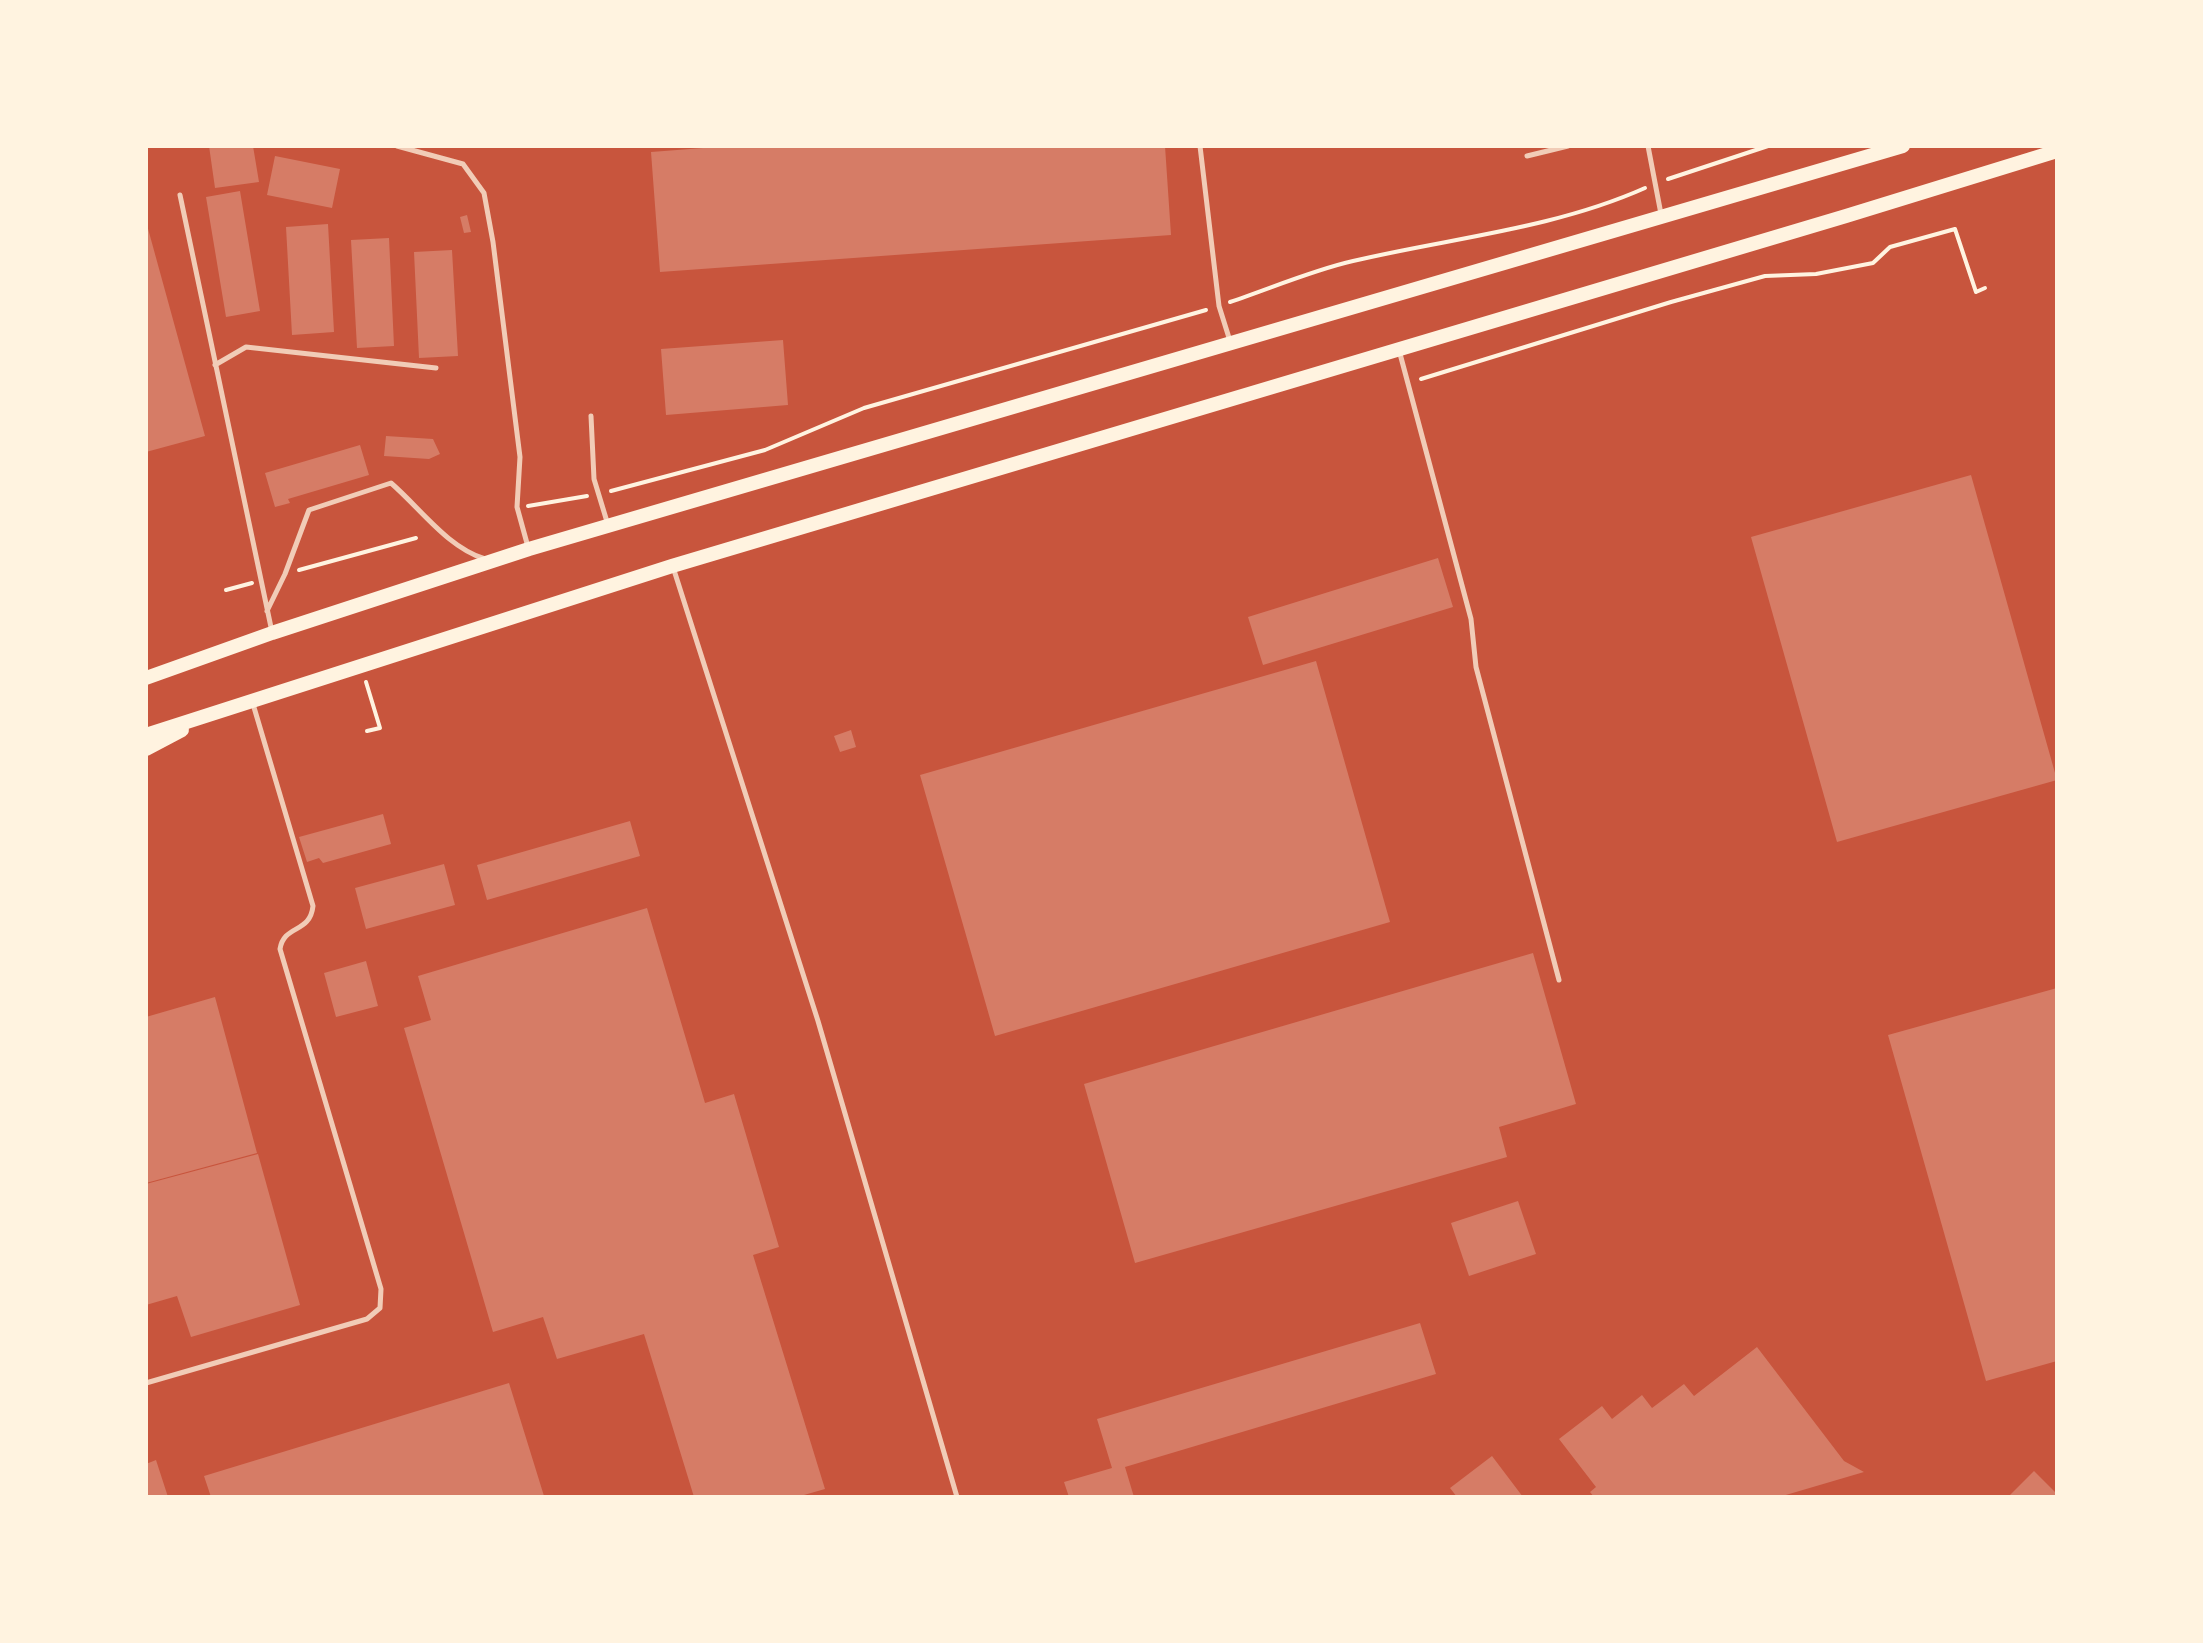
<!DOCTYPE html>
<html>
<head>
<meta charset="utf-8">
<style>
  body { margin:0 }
  #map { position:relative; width:2203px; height:1643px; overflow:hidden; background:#c8553d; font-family:Overpass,sans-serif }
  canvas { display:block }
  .frame { position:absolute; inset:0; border:148px solid #fff3e0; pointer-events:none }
</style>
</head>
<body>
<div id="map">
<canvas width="2203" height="1643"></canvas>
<div class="frame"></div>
</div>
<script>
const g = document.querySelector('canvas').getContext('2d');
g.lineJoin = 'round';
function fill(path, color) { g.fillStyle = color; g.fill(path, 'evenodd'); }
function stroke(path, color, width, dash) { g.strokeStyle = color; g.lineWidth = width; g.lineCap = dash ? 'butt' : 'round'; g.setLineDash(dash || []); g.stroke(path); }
fill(new Path2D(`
  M209 146H253L259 182 215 188Z
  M729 146H1165L1171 235 660 272 651 152Z
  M275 156 340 169 332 208 267 195Z
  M240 191 260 311 226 317 206 197Z
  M467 215 471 232 464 233 460 217Z
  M328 224 334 332 292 335 286 227Z
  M147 225 205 436 146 452V226Z
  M389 238 394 346 357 348 351 240Z
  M452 250 458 356 419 358 414 252Z
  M783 340 788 405 666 415 661 349Z
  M386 436 433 439 440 454 429 459 384 456Z
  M360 445 369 475 288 499 290 503 275 507 265 473Z
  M1971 475 2057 780 1837 842 1751 537Z
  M1438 558 1453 607 1263 665 1248 617Z
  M1316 661 1390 922 995 1036 920 775Z
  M851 730 856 747 840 752 834 736Z
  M383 814 391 844 323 863 319 858 307 862 299 837Z
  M630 821 640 856 487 900 477 865Z
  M444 864 455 905 366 929 355 888Z
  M647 908 705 1103 734 1094 779 1247 753 1255 825 1489 797 1497H694L644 1334 557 1359 543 1317 493 1332 404 1028 431 1020 418 976Z
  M1533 953 1576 1104 1499 1127 1507 1157 1135 1263 1084 1084Z
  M366 961 378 1006 336 1017 324 973Z
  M2057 988V1361L1986 1381 1888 1035Z
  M215 997 257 1153 146 1183V1017Z
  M258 1154 300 1305 191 1337 177 1296 146 1305V1184Z
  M1518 1201 1536 1254 1469 1276 1451 1223Z
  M1420 1323 1436 1374 1125 1467 1134 1497H1069L1064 1482 1112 1468 1097 1419Z
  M1757 1347 1844 1461 1864 1472 1779 1497H1594L1590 1492 1596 1487 1559 1439 1602 1406 1612 1419 1642 1395 1652 1408 1684 1384 1694 1396Z
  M509 1383 544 1496 211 1497 204 1476Z
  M1492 1456 1523 1497H1457L1450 1488Z
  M156 1460 168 1497H146V1464Z
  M2034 1471 2057 1494V1497H2008Z`), '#d67c66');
stroke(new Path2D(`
  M1668 179 1768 146
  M1230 302C1269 289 1313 270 1353 261 1450 238 1553 229 1645 188
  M1421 379 1671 302 1765 276 1816 274 1873 263 1890 247 1955 229 1976 292 1985 288
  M611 491 765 450 864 408 1206 310
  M528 506 587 496
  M299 570 416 538
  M226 590 252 583
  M366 682 380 728 367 731`), '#fff3e0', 4);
stroke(new Path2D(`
  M397 146 463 164 484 193 493 242 520 457 517 507 528 547
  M1200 146 1219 306 1230 341
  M1648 146 1661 214
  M1527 156 1568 146
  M180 195 272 632
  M1399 350 1471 619 1476 667 1559 980
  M215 365 246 347 436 368
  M591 416 594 479 608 525
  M673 567 818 1021 957 1497
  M267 611 285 574 309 510 391 483C421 509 447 547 485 559
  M146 1383 367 1319 380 1308 381 1289 280 949C284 924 310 934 313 906L253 704`), '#f1ccb7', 5);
stroke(new Path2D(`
  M146 678 272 633 529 549 1903 146
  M146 735 672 566 1846 216 2057 151
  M146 749 182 730`), '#fff3e0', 14);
</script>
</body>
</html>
